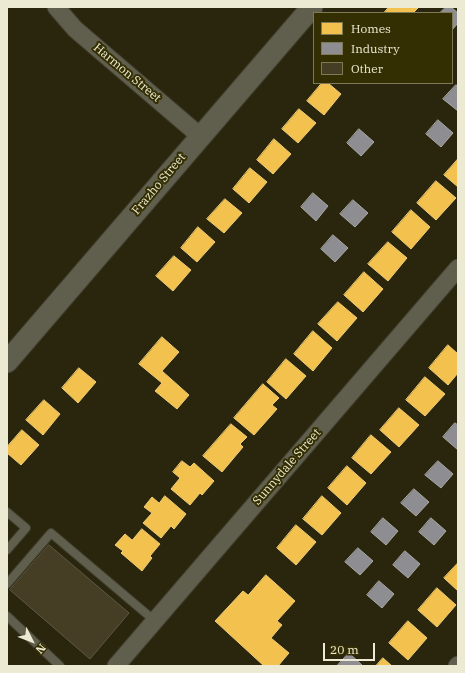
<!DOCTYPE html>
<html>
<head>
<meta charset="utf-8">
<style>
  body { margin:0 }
  #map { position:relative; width:465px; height:673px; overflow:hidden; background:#29260d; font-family:"IBM Plex Serif",serif }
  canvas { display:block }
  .frame { position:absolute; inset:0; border:8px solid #edead3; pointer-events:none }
  .legend { position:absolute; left:313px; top:12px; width:140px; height:72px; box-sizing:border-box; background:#342f02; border:1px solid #7e7a56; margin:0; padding:5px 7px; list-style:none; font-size:12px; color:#edead3 }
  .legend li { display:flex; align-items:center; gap:8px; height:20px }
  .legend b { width:20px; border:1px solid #7e7a56 }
  .north { position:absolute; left:12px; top:621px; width:40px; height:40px; -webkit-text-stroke:3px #342f02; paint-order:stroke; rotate:132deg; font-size:11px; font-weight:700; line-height:16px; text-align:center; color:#edead3 }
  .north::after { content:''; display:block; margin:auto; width:14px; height:18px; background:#edead3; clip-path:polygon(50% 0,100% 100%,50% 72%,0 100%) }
  .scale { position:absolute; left:323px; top:643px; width:52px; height:18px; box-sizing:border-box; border:2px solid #edead3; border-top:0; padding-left:5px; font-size:12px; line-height:14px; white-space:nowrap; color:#edead3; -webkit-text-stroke:3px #342f02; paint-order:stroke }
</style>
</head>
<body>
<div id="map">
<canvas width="465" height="673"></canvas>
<div class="frame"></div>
<ul class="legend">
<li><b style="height:11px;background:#f2c14e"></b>Homes</li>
<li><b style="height:11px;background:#8d8d92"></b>Industry</li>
<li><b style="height:11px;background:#463e24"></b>Other</li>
</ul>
<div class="north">N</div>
<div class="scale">20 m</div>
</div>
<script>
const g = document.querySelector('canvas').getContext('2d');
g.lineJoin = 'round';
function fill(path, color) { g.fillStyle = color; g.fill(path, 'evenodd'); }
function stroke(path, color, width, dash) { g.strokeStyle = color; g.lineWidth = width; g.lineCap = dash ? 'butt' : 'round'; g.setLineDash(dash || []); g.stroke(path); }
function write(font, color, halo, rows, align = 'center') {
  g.font = font + ' "IBM Plex Serif",serif'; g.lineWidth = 4; g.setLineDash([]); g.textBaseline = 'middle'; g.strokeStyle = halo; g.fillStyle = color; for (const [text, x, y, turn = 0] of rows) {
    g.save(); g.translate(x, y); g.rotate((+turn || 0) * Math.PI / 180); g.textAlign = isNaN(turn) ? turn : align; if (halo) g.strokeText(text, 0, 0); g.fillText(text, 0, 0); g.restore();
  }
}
const homes = new Path2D(`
  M389 7H417L418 8 413 13H384Z
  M322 83H328L341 94 324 115 307 101Z
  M299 109 316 123 298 143 282 129Z
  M274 139 291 154 273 174 257 160Z
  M458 159V187L444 175Z
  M250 168 267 182 249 203 233 189Z
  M436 181 456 198 436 220 417 203Z
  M225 199 242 213 224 233 207 219Z
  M411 210 430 227 411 249 392 232Z
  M198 227 215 242 197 262 181 248Z
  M388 242 407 258 388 281 368 264Z
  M174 256 191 270 173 291 156 276Z
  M364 272 383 289 363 312 344 295Z
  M338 302 357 318 337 341 318 324Z
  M313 331 332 348 313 371 294 354Z
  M162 337 179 352 162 371 189 395 177 409 155 391 162 383 139 364Z
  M448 345 458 354V373L448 385 429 368Z
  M286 359 306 376 286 399 267 382Z
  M79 368 96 382 78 403 62 388Z
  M425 377 445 394 425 416 406 400Z
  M263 384 279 398 272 405 277 409 254 435 234 418Z
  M44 400 60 414 43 435 26 420Z
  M399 408 419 425 399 447 380 430Z
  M231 424 247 437 240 444 243 447 222 472 203 456Z
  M22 430 39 445 21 465 7 453V447Z
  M371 435 391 452 371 474 352 458Z
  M182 461 190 467 194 463 214 481 202 495 200 493 190 505 171 489 180 478 173 472Z
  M347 466 366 483 347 505 328 488Z
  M165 496 186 514 174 529 171 526 161 538 143 523 152 513 144 507 152 497 159 503Z
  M322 496 341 513 322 535 303 519Z
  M296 525 316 542 296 565 277 548Z
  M142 529 160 544 150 556 152 558 142 571 121 553 123 551 115 545 125 534 132 540Z
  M458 563V591L444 578Z
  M266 575 295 601 277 621 282 625 271 638 289 653 278 666H264L215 621 243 591 248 595Z
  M437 588 456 605 437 627 418 610Z
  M408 621 427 638 408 660 389 643Z
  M383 658 392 666H376Z`);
fill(homes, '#f2c14e');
stroke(homes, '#f0cd76', 1);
const industry = new Path2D(`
  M446 7H451L458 13V23L452 30V13H440Z
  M456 85 458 86V111L443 99Z
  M438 120 453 133 441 147 426 134Z
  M359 129 374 142 361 156 347 143Z
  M313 193 328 206 316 221 301 207Z
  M353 200 368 213 355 227 340 214Z
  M333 235 348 248 335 262 321 249Z
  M455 423 458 425V450L443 437Z
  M438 461 453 474 441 488 425 475Z
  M414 489 429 502 416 516 401 503Z
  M383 518 398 531 386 545 371 532Z
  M431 518 446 531 434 545 419 532Z
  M358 548 373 561 360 575 345 562Z
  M405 551 420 564 408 578 393 565Z
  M379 581 394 594 382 608 367 595Z
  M349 653 363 666H337Z`);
fill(industry, '#8d8d92');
stroke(industry, '#aaa9a6', 1);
const building = new Path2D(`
  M49 545 129 613 90 659 10 590Z`);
fill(building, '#463e24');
stroke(building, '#5e5946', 1);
const service = new Path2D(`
  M7 512 26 528 7 550
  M7 584 51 533 155 621
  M7 616 60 666`);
const minor = new Path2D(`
  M56 7 75 29 200 136
  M116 666 458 268
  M457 666 458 665`);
const tertiary = new Path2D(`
  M7 362 312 7`);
stroke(service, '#423f2f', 10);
stroke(minor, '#423f2f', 19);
stroke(tertiary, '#423f2f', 23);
stroke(service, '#605f4e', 8);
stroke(minor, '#605f4e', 17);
stroke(tertiary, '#605f4e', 21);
write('12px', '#edead3', '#342f02', [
  ["Harmon Street",127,73,40],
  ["Frazho Street",159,184,-50],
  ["Sunnydale Street",287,467,-49]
]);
</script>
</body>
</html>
